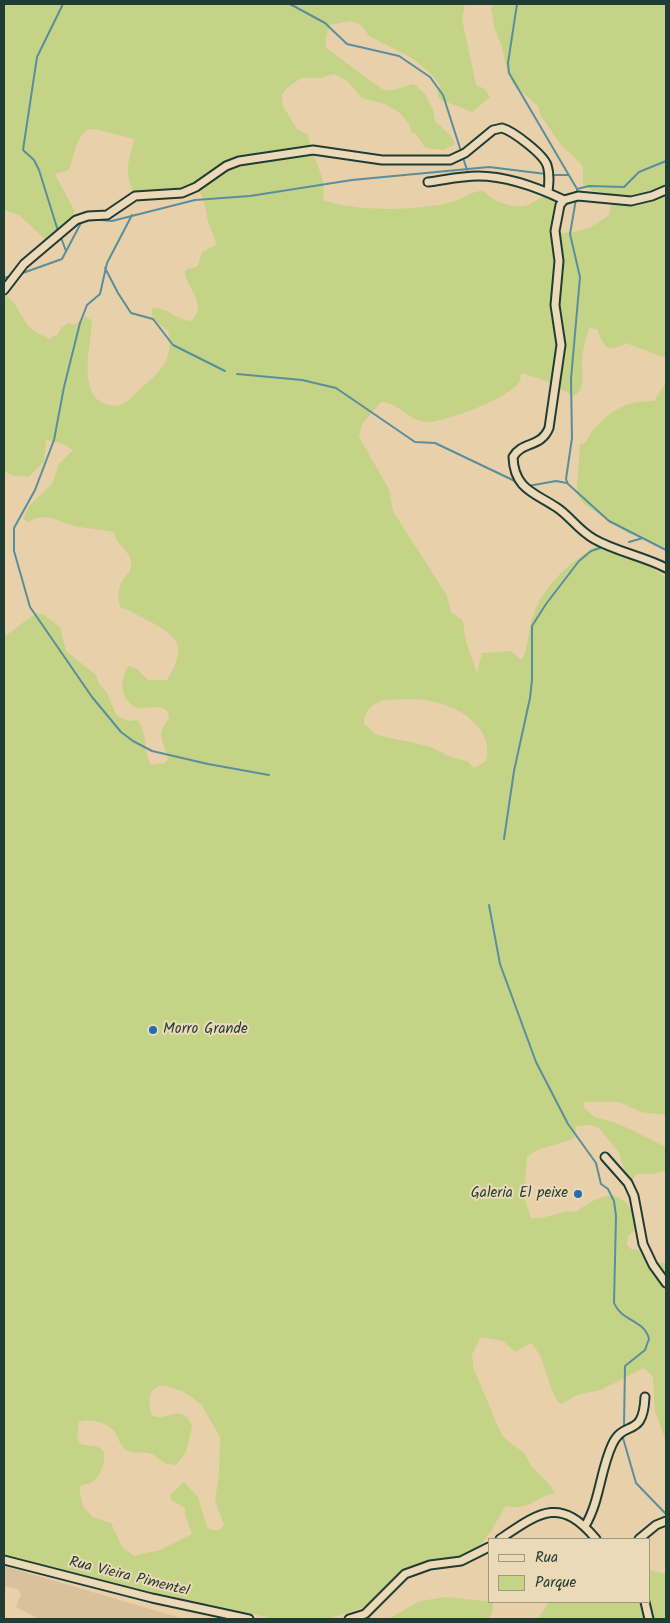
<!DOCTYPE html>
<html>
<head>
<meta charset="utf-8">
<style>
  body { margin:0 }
  #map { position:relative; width:670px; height:1623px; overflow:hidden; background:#e8d0ab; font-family:Kalam,sans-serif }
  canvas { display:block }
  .frame { position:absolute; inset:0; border:5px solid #1f3d34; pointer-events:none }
  .legend { position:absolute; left:488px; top:1538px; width:162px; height:65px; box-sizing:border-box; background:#ecd9b7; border:1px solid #9a9b83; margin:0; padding:6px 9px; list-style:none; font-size:15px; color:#1f3d34 }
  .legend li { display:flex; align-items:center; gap:10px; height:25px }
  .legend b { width:25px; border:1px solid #9a9b83 }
</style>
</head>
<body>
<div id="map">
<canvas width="670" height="1623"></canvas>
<div class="frame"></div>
<ul class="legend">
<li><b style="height:6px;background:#ecd9b7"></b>Rua</li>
<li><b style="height:14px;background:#c5d387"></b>Parque</li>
</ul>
</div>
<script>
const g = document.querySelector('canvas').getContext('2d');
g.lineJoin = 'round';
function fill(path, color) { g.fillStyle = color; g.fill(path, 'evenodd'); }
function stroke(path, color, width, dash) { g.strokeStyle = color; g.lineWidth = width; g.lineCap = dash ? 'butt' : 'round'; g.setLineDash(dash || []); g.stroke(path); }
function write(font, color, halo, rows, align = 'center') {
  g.font = font + ' Kalam,sans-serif'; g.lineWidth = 4; g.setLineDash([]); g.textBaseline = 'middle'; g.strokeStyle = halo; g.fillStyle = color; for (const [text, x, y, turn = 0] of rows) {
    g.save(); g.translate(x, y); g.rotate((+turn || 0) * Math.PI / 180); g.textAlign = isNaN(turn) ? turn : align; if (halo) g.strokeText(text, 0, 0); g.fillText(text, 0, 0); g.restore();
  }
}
fill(new Path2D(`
  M4 1566 181 1618 39 1619 16 1607 21 1595 19 1590 7 1586 4 1590Z`), '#d9c19d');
fill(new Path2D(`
  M4 4H465L462 19 476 85 485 89 490 97 472 112 439 99 437 94 440 86 432 75 412 58 369 36 362 26 351 21 330 25 326 37V48L382 89C393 93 403 86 414 84L425 94 433 109 435 121 451 136 455 144 444 150 425 148 416 134 412 133 409 124 400 113 385 104 362 98 346 80 334 74 321 78H301L287 88 282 95 283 106 297 129 308 135C312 161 327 173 323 200 356 212 418 211 452 202 464 199 472 190 484 191 491 201 516 210 528 205 534 202 540 198 546 195L555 198 558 209 556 227 562 233C582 233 594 226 609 215L612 200 607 193 593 191 583 184V167L581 164 561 145 541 116 538 106 513 84 507 71 502 47 494 27 491 7 494 4H666V358L626 343C607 354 603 346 597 329L590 328C585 338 582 353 582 364 582 375 586 390 573 396L544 380 521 373C520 376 521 378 520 381 512 397 444 423 426 422 408 421 398 402 381 402L362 424 359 437 389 489 393 511 447 596 451 612 463 621 465 638 477 673 482 653 511 651 522 660C528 648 528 635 531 622 542 584 571 562 602 542L631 552 644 563 666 577V1115L641 1112 619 1102H585L583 1104 585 1109 595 1117 619 1124 666 1147V1170L654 1174H637L632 1180 627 1179 619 1153 599 1128 591 1125 576 1126 575 1137C560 1146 541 1145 527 1157L524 1198 531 1218C547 1220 560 1209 576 1212 605 1189 627 1188 639 1227L628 1236 627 1245 631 1249 649 1250 654 1259V1264L666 1262V1442L655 1411 653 1377 644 1368 601 1390 577 1395 562 1404 559 1403C546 1384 547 1360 531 1343L515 1352 503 1341 481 1337 472 1355 473 1367 497 1424 503 1437 524 1453 532 1467 549 1484 555 1493C533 1498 529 1511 507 1506L504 1508 492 1530 473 1554 430 1562 401 1572 365 1607 330 1618 276 1619 138 1589 4 1555V637L36 613 44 615 60 627 66 651 96 675 99 684 106 691 117 716 129 721 137 720C149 735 142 749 151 765L165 763 168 759C165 742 154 735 169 719 168 701 151 709 140 708 120 705 118 679 129 666L136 668 148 680H167C187 648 180 637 149 621 139 616 131 611 120 607 113 577 132 579 131 563 130 549 115 545 114 532 101 529 88 529 74 526 58 522 45 511 29 522L23 519 29 506 52 484 59 464 73 450 61 443 46 440 44 462 28 477 11 475 4 471V295C16 301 18 311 26 323 31 331 41 334 49 339L58 334 61 328 69 323 75 325 85 316 92 321C91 345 76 398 109 405 118 407 123 405 130 399 151 377 176 366 168 331 159 322 151 323 152 308 168 307 176 320 191 321 210 303 184 288 185 270L198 266 202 252 216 245C215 236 210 229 208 221 205 209 206 199 197 189L138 194 133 192C124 168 129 161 134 139L95 129 86 130C74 142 75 155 69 170L55 174 74 210V216L51 237 45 239 19 215 4 210ZM384 700C399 700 415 698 430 701 460 706 495 729 486 761L474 768 467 761 453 758 428 746 377 735 364 724C364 710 371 705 384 700ZM163 1385 182 1391 201 1404 220 1437 219 1474 215 1501 224 1525 220 1530H212L207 1527 198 1497 184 1482 171 1494V1500L185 1508V1515L192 1534 160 1550 134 1556 122 1547 111 1523 93 1517 83 1507 79 1487C83 1484 90 1484 94 1481 101 1475 110 1453 100 1448 94 1445 86 1446 80 1444L77 1438 79 1422C91 1418 106 1422 115 1432 119 1438 120 1448 128 1451 136 1454 145 1451 152 1454 165 1461 158 1463 176 1465L186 1452 192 1426C181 1400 165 1424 152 1415 148 1402 147 1388 163 1385Z
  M666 383V548L638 535 629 534 584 504 579 497 577 488 580 444 585 443C588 439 590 433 593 430 613 409 625 401 654 401Z
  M649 1570 666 1574V1619H538L549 1602H649Z
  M447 1597 493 1602V1609L489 1619H388L420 1601Z`), '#c5d387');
stroke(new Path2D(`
  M290 4 325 23 347 44 399 56 430 77 443 95 467 170
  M517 4 508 63 509 73 577 189V194
  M551 175H569
  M577 189 589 186 624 187 639 172 666 161
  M576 199 570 234 580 277 571 379 572 438 566 479 568 484 609 521 666 550
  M132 215 107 263 100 294 87 305 80 323 64 387 54 440 35 490 14 528V551L30 607 92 697 121 732 133 741 152 751 208 764 269 775
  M91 219 112 221 195 200 250 196 352 180 489 167 546 174
  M58 231 39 170 34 160 23 150 37 57 63 4
  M60 235 66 251
  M105 268 118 293 131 313 153 319 173 345 225 371
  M20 274 62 259 82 221
  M4 278 11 276
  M237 374 302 380 336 388 415 442 435 443 519 483
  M528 486 556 481 567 483
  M629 542 643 538
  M504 839 514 771 530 698 532 680V626L546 604 579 561 591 551 600 548
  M489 905 500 964 536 1062 568 1124 596 1163 601 1184 608 1189 614 1201 616 1216 614 1303C621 1321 645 1320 649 1339L645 1350 625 1366 624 1425
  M623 1438 636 1483 666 1514`), '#598f9c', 2);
const minor = new Path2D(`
  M428 182C444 180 461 176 478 176 507 176 539 188 564 200
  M666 190 652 196 631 201 578 196 564 200 560 205 555 231 559 261 555 305 561 345 549 428C541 448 522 441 513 457 514 489 535 493 556 507 569 515 578 530 594 539 617 552 643 556 666 568
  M4 290 24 264 76 220 88 216 107 215 135 196 182 193 196 187 226 166 239 161 313 150 382 160H450L465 153 493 130 502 128C513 131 543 154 547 165 550 174 549 183 548 192
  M605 1157 628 1183 634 1196 643 1244 653 1265 666 1283
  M585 1526C600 1501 600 1471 612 1445 624 1418 643 1440 645 1397
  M500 1539C540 1512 560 1496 596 1539
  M639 1539 656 1525 666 1521
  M4 1560 152 1598 249 1619
  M645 1602 649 1619
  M349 1619 365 1614 405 1574 430 1565 461 1561 489 1547`);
stroke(minor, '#1f3d34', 11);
stroke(minor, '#ecd9b7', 7);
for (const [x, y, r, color] of [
  [153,1030,5,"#1f6fb2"],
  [578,1194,5,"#1f6fb2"]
]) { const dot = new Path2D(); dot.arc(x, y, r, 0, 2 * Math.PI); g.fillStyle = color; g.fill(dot); stroke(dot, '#ecd9b7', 2); }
write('15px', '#1f3d34', '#ecd9b7', [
  ["Morro Grande",163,1030],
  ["Galeria El peixe",568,1194,"right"]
], 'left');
write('15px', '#1f3d34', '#ecd9b7', [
  ["Rua Vieira Pimentel",129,1578,14]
]);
</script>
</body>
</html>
